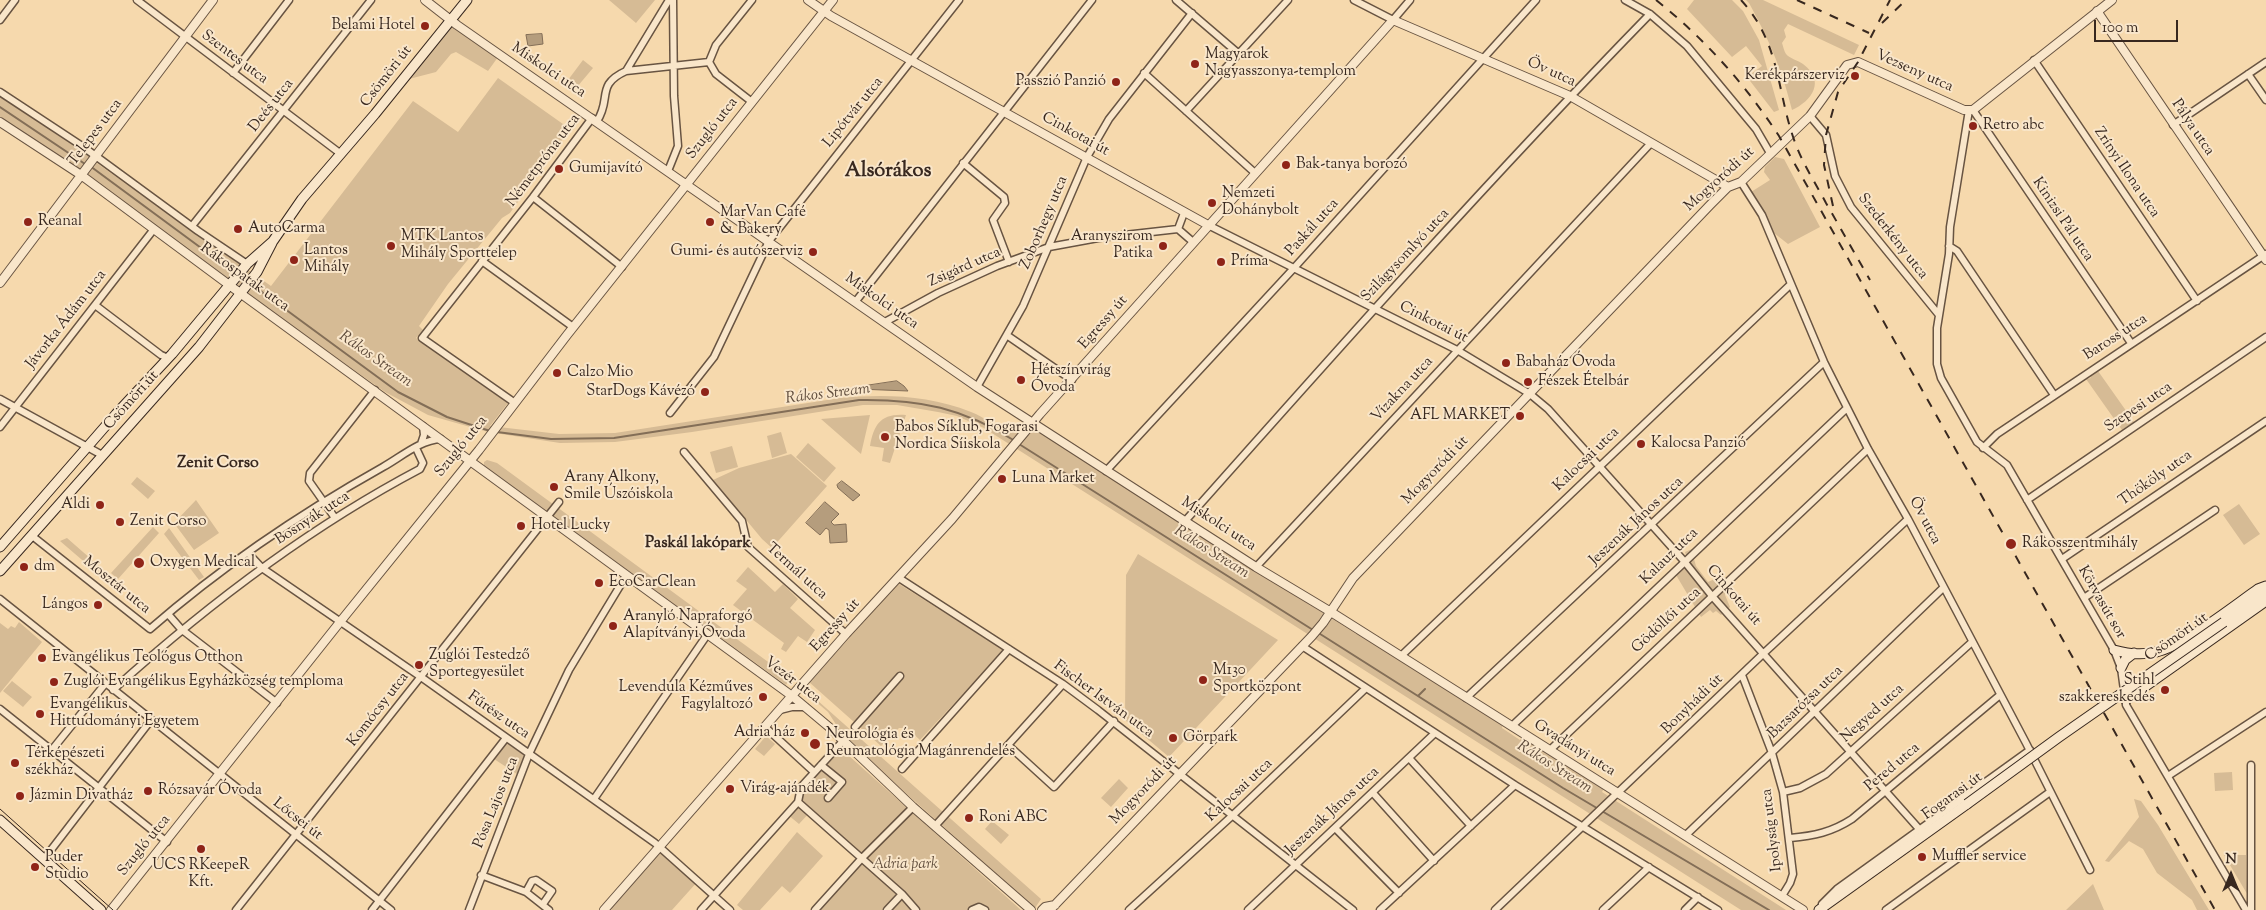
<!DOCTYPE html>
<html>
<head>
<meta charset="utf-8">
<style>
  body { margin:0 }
  #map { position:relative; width:2266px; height:910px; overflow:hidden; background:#f6d9ad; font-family:"Sorts Mill Goudy",serif }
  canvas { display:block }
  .north { position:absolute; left:2206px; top:850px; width:50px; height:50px; -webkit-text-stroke:4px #f9e6ca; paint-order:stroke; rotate:0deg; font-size:14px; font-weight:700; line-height:20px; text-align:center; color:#38281f }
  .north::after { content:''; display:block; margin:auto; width:18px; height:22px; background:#38281f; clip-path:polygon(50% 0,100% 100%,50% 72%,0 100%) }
  .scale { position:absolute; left:2094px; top:20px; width:84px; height:22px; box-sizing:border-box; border:2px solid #38281f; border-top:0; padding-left:6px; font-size:15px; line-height:18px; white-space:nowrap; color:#38281f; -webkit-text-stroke:4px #f9e6ca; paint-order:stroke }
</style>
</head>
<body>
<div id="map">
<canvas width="2266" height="910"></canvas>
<div class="north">N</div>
<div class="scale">100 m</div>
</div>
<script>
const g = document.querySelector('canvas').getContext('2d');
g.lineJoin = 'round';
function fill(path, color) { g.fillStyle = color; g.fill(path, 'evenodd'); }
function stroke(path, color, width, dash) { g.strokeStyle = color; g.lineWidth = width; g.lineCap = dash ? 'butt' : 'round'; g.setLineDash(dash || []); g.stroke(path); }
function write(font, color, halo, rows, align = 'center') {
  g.font = font + ' "Sorts Mill Goudy",serif'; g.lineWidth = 4; g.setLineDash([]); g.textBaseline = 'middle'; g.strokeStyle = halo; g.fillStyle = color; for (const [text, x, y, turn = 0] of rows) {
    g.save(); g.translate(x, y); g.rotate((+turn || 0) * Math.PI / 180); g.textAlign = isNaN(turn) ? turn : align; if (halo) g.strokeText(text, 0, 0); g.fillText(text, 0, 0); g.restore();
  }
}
fill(new Path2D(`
  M609 0H655L636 23Z
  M1694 0H1732L1743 11 1759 40 1779 110 1774 112 1747 77 1762 66 1746 46 1732 57 1687 9Z
  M1746 0H1763L1859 45 1854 55 1788 24 1784 30 1786 37 1782 43C1783 46 1784 51 1786 54 1790 59 1798 60 1803 64 1826 81 1812 101 1792 110 1782 69 1769 40 1749 3Z
  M452 27 498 57 488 71 456 52 451 54 436 72 409 79Z
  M583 60 593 68 577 87 568 80Z
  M498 78 570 129 510 213 502 218 448 284 419 326 423 330 416 338 508 403 490 426 559 434 615 433 840 398C885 394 928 395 971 412 984 417 996 427 1009 432L1016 428 1029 435 1035 428 1356 634V632L1503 724 1502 728 1520 740 1522 737 1604 788 1602 792 1786 910H1741L984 428 957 416 938 412 897 405H863L692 432 615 442 560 443 488 432 428 415 385 392 225 278 89 175 0 117V96L88 155 98 164 271 286 413 101 458 132Z
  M1775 157 1784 159 1820 227 1788 244 1774 233 1751 192 1770 180 1764 172 1765 167Z
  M2098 371 2134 422 2122 430 2086 379 2091 378 2090 377Z
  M870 415 861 454 821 419Z
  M906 415 890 463 882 461 884 448 870 446C874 424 881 413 906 415Z
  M781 432 787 453 772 458 767 436Z
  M808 443 836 468 824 482 796 457Z
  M732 446 738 467 716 473 710 452Z
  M791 454 827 486 772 548 762 539 713 480 739 468Z
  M487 460 497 463 790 678 786 685 484 466V462Z
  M137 477 155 491 148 499 131 484Z
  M196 500 219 533 194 550 174 523Z
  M2239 504 2260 534 2244 545 2223 515Z
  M153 527 159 533 118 579 111 573Z
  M169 528 204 577 199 580 164 534Z
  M67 538 107 573 103 578 60 541Z
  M1692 549 1700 553 1694 559 1696 566 1708 582 1719 577C1727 584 1729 586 1725 595L1730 607 1721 615 1716 611 1713 613 1710 610 1701 617 1676 575 1688 562 1685 552Z
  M1138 554 1278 640 1169 757 1125 720 1126 575Z
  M748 567 775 592 783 584 798 599 790 608 815 630 807 642 798 636 786 652 781 649 784 643 733 605 747 589 736 581Z
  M899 584 1004 650 920 740 907 728H899L881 746 809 682Z
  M19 622 42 642 0 693V623L8 629 11 626 15 628Z
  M12 681 32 697 23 707 3 691Z
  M808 692 1041 899 1035 908 846 740 828 712 807 694Z
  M766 736 775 744 764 756 755 749Z
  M507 743 525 756 517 774 494 759Z
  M838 746 1021 910H815L861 858 810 812 799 824 787 814 798 802 801 787Z
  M2232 772 2233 790 2215 791 2214 773Z
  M1119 779 1128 788 1111 807 1101 798Z
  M2134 799 2141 801 2158 825 2209 910H2197L2192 900 2157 873 2143 849 2129 841 2109 862 2105 861 2139 817Z
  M992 821 1009 835 1001 844 985 829Z
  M797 832 823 856 790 893 782 886 760 910H743L737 905Z
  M661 847 698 881 672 910H612L608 906Z
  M2224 855H2246L2247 893 2246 892Z
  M2093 884 2104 910H2066Z`), '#d6bb95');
const water = new Path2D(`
  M542 34 543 44 528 46 526 35Z
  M897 381 904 386 908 391 858 389V387Z
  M842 481 860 495 853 501 838 488 837 485Z
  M825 502 839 514 831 522 834 525 846 524 847 542 830 543 829 530 826 528 820 535 806 523Z`);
fill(water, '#b59d7d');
stroke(water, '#836e57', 1);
stroke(new Path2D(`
  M0 107 85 164
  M90 166 235 273
  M251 284 398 392 447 417 490 431
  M497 432 551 439 614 438 859 400C920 399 963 408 1015 441
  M1019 444 1313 630
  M1317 632 1563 788 1769 910
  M1418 696 1425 689`), '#836e57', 2);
const minor = new Path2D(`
  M137 0 341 154
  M1176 0 1239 54
  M1354 0 1393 20 1410 0
  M1625 0 1650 14 1687 46 1756 129 1770 153
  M0 20 15 0
  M2034 60 2197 301
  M709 62 716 45 752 0
  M709 62 716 74 752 102
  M626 71 669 0
  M233 73 289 0
  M1144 73 1255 173
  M2248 74 2266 100
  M0 92 82 146 198 231 247 264
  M1969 110 1950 227 1949 254 1937 328V364L1941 378 1977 442 2007 465 2114 650 2121 668 2126 705 2246 910
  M1973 110 2131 343
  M1186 111 1288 0
  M1810 116 1826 135 1835 176 1851 207 1939 315
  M597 121C612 99 595 85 626 71L709 62
  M2173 125 2266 62
  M963 163 1004 197 1005 203 993 220 1009 262
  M668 171 678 146 674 96 673 0
  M1741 182 1762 215 1824 362 1868 449 1908 519 2026 743 2090 870
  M533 197 622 267
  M1184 213 1178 229 1193 242
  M1208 225 1457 350 1530 394 1548 409 1684 561 1712 596 1920 830
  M192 226 371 0
  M1949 246 1957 251 2054 395
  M482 261 573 327
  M856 301 1092 0
  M95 305 161 355 168 358
  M885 322 938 293 997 266 1049 247 1098 238 1178 229
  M1008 336 1072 380
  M977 387 1023 306 1087 157 1109 119 1192 13
  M0 399 102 455
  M515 403 422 338 533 197 592 118
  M670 413 714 357 769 241 959 0
  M0 427 154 229
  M421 444 424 435 423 426
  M1983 448 1997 434 2266 254
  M684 452 742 521 748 547 846 634
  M1106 471 1294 268 1536 0
  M2027 500 2266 337
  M335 518 309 481 310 473 375 390
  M1186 520C1338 349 1490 178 1650 14
  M31 535 150 629C221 567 301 513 383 467 401 457 420 440 441 439
  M248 553 262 568 421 677 655 843 730 910
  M2062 559 2266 421
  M1256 567 1651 143
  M899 578 1063 684 1098 710 1353 910
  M2084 598 2215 510
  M0 599 391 910
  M168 614 181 629 277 703
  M1302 646 1515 785 1718 910
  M1401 656 1791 284
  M1742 675 1772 753 1783 792 1793 874 1790 883 1782 896
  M113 690C207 605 308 528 420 469L423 463 416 448
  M1466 698 1824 362
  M0 709 167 842
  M780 710 792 707H805
  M1512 726 1847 408
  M765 727 814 772
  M855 727 900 676
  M1008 745 1054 787 1114 721
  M1550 750 1868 449
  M51 751 105 684
  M1409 758 1471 826
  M821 765 842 782 828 798
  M2251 765V910
  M902 769 1009 649
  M2168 776 2266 712
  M1783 792 1800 788 1826 774 1972 642
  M1373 793 1434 861
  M594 799 707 635
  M798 802 902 894 916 910
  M935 826 1063 684
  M1335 828 1399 893
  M1686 835 1943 588
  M1790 838C1814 836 1832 832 1852 819L2000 695
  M44 859 151 720
  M481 875 526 892 549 910
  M526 892 532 881 536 880 552 891 543 904
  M1822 904 1837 889 2030 750
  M236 910 559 502
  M372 910 506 738
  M469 910 529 754 569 670 626 576
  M701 910 798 802 801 787 843 741
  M815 910 862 858 913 807
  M887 910 902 894
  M972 910 979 907 985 910
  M1129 910 1233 815 1366 688
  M1248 910 1435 733
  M1380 910 1515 785
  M1495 910 1765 652 1908 519
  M1603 910 1649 867
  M1685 910 1698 897
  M1886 910 2050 792`);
const tertiary = new Path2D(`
  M425 0 457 25 977 387 1256 567 1331 612 1803 910
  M808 0 831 16 1208 225
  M2097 11 2266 260
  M0 122 81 175 240 293 792 696 829 727 913 807 1031 910
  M0 283 213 0
  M111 910 340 622 479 450 567 335 833 0
  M604 910 846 634 952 519 1040 414 1393 20 1570 96 1728 187
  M1042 910 1045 907 1055 905
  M1050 910 1312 636 1323 623 1353 578 1710 205 1728 187 1741 182 1810 116 1847 65 1858 62 1964 110H1973L2112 0`);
const secondary = new Path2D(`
  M0 547 116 414 172 354 247 264 273 241 302 199 375 114 467 0
  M0 571 199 347 257 272 272 243
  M2224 622 2266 594
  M2114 650C2128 654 2143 655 2156 652 2182 647 2235 605 2258 589L2266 586
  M2121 668 2125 660 2134 653
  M2126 700 2266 601
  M0 820 101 910
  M1819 910 1967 804`);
stroke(minor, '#685442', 9);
stroke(tertiary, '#685442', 10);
stroke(secondary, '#38281f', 11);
stroke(minor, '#f9e6ca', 6);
stroke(tertiary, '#f9e6ca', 8);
stroke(secondary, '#f9e6ca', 9);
stroke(new Path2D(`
  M0 809 113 910`), '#38281f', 1);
stroke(new Path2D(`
  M1656 0C1705 39 1745 84 1779 136L2215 910
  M1741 0C1782 45 1776 93 1796 145 1804 166 1816 184 1826 203 1841 229 1855 254 1870 280
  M1797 0 1869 33
  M1882 23 1906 0
  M1833 206 1824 165 1826 135 1838 92 1858 62 1890 0`), '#38281f', 2, [9, 9]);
const secondaryBridge = new Path2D(`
  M1967 804 2059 737 2224 622`);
stroke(secondaryBridge, '#38281f', 11, []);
stroke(secondaryBridge, '#f9e6ca', 9);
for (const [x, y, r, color] of [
  [425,26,5,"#8f2418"],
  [1195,64,5,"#8f2418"],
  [1855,76,5,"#8f2418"],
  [1116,82,5,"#8f2418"],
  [1973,126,5,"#8f2418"],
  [1286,165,5,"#8f2418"],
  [559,169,5,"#8f2418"],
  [1212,203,5,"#8f2418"],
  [28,222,5,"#8f2418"],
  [710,222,5,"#8f2418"],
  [238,229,5,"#8f2418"],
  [391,246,5,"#8f2418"],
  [1163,246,5,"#8f2418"],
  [813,252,5,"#8f2418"],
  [294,260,5,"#8f2418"],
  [1221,262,5,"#8f2418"],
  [1506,363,5,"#8f2418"],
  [557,373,5,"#8f2418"],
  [1021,380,5,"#8f2418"],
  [1528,382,5,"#8f2418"],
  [705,392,5,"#8f2418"],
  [1520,416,5,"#8f2418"],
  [885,437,5,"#8f2418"],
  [1641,444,5,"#8f2418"],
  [1002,479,5,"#8f2418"],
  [554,487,5,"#8f2418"],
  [100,505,5,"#8f2418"],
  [120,522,5,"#8f2418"],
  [521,526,5,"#8f2418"],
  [2011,544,6,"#8f2418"],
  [139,563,6,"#8f2418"],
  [24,567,5,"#8f2418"],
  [599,583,5,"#8f2418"],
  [98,605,5,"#8f2418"],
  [613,626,5,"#8f2418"],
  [42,658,5,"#8f2418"],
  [419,665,5,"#8f2418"],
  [1203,680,5,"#8f2418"],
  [54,682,5,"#8f2418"],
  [2165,690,5,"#8f2418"],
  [763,697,5,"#8f2418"],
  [40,714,5,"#8f2418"],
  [805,733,5,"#8f2418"],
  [1173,738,5,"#8f2418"],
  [815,744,6,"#8f2418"],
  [15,763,5,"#8f2418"],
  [730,789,5,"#8f2418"],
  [148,791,5,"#8f2418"],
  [20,796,5,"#8f2418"],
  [969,818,5,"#8f2418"],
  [201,849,5,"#8f2418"],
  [1922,857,5,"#8f2418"],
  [35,867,5,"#8f2418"]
]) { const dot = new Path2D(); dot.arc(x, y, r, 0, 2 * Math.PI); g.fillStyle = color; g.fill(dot); stroke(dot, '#f9e6ca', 2); }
write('15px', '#38281f', '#f9e6ca', [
  ["Belami Hotel",415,26,"right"],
  ["Magyarok",1205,55],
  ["Nagyasszonya-templom",1205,72],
  ["Kerékpárszerviz",1845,76,"right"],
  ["Passzió Panzió",1106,82,"right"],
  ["Retro abc",1983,126],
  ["Bak-tanya borozó",1296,165],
  ["Gumijavító",569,169],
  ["Nemzeti",1222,194],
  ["Dohánybolt",1222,211],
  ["MarVan Café",720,213],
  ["& Bakery",720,230],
  ["Reanal",38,222],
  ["AutoCarma",248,229],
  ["MTK Lantos",401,237],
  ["Mihály Sporttelep",401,254],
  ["Aranyszirom",1153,237,"right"],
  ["Patika",1153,254,"right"],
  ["Lantos",304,251],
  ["Mihály",304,268],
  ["Gumi- és autószerviz",803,252,"right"],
  ["Príma",1231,262],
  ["Babaház Óvoda",1516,363],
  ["Hétszínvirág",1031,371],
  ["Óvoda",1031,388],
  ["Calzo Mio",567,373],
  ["Fészek Ételbár",1538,382],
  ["StarDogs Kávézó",695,392,"right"],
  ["AFL MARKET",1510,416,"right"],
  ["Babos Síklub, Fogarasi",895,428],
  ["Nordica Síiskola",895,445],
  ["Kalocsa Panzió",1651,444],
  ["Arany Alkony,",564,478],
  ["Smile Úszóiskola",564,495],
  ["Luna Market",1012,479],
  ["Aldi",90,505,"right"],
  ["Zenit Corso",130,522],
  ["Hotel Lucky",531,526],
  ["Rákosszentmihály",2022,544],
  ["Oxygen Medical",150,563],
  ["dm",34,567],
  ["EcoCarClean",609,583],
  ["Lángos",88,605,"right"],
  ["Aranyló Napraforgó",623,617],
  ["Alapítványi Óvoda",623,634],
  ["Zuglói Testedző",429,656],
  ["Sportegyesület",429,673],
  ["Evangélikus Teológus Otthon",52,658],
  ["M130",1213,671],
  ["Sportközpont",1213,688],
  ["Stihl",2155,681,"right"],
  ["szakkereskedés",2155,698,"right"],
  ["Zuglói Evangélikus Egyházközség temploma",64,682],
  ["Levendula Kézműves",753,688,"right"],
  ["Fagylaltozó",753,705,"right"],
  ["Evangélikus",50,705],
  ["Hittudományi Egyetem",50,722],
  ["Adria ház",795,733,"right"],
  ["Neurológia és",826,735],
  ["Reumatológia Magánrendelés",826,752],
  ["Görpark",1183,738],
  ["Térképészeti",25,754],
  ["székház",25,771],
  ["Virág-ajándék",740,789],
  ["Rózsavár Óvoda",158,791],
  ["Jázmin Divatház",30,796],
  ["Roni ABC",979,818],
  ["Muffler service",1932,857],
  ["Puder",45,858],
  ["Studio",45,875],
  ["UCS RKeepeR",201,866,"center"],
  ["Kft.",201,883,"center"]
], 'left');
write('15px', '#38281f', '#f9e6ca', [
  ["Szentes utca",234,58,37],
  ["Miskolci utca",548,71,34],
  ["Vezseny utca",1914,72,24],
  ["Öv utca",1551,73,24],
  ["Csömöri út",387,77,-52],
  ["Deés utca",272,106,-52],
  ["Lipótvár utca",854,113,-51],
  ["Pálya utca",2192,128,56],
  ["Szugló utca",713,129,-52],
  ["Telepes utca",96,133,-53],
  ["Cinkotai út",1075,135,29],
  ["Németpróna utca",544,161,-53],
  ["Zrínyi Ilona utca",2126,173,56],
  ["Mogyoródi út",1720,180,-42],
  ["Kinizsi Pál utca",2062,220,56],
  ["Zoborhegy utca",1045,223,-67],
  ["Paskál utca",1313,228,-48],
  ["Szederkény utca",1892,237,52],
  ["Szilágysomlyó utca",1406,256,-47],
  ["Zsigárd utca",965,268,-24],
  ["Rákospatak utca",244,278,36],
  ["Miskolci utca",881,302,35],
  ["Jávorka Ádám utca",67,320,-52],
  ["Egressy út",1104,323,-49],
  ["Cinkotai út",1433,323,27],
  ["Baross utca",2116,338,-33],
  ["Vízakna utca",1403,390,-47],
  ["Csömöri út",132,401,-48],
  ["Szepesi utca",2139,408,-34],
  ["Szugló utca",462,447,-51],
  ["Kalocsai utca",1587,460,-44],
  ["Mogyoródi út",1436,471,-46],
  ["Thököly utca",2156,479,-35],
  ["Bosnyák utca",313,519,-33],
  ["Öv utca",1924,521,62],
  ["Jeszenák János utca",1637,522,-43],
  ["Miskolci utca",1218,525,33],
  ["Kalauz utca",1670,557,-44],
  ["Termál utca",796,572,42],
  ["Mosztár utca",116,586,39],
  ["Cinkotai út",1733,596,49],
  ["Körvasút sor",2101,603,60],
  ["Gödöllői utca",1667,621,-43],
  ["Egressy út",836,626,-48],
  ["Csömöri út",2177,638,-35],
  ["Vezér utca",792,681,37],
  ["Fischer István utca",1103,700,36],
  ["Bazsarózsa utca",1806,703,-44],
  ["Bonyhádi út",1693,705,-44],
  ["Komócsy utca",379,710,-52],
  ["Negyed utca",1873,714,-42],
  ["Fűrész utca",498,716,35],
  ["Gvadányi utca",1574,749,32],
  ["Pered utca",1893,768,-40],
  ["Mogyoródi út",1144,791,-46],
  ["Kalocsai utca",1240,791,-43],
  ["Fogarasi út",1953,797,-36],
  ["Pósa Lajos utca",497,803,-68],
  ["Jeszenák János utca",1333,812,-43],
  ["Lőcsei út",297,820,38],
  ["Ipolyság utca",1773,830,-97],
  ["Szugló utca",145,846,-51]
]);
write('italic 15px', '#604d3c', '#f9e6ca', [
  ["Adria park",905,865]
]);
write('italic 16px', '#5e4b3b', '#f9e6ca', [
  ["Rákos Stream",375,360,35],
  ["Rákos Stream",828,395,-7],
  ["Rákos Stream",1211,553,32],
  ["Rákos Stream",1554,768,32]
]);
write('bold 16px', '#38281f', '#f9e6ca', [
  ["Zenit Corso",218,464],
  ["Paskál lakópark",698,544]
]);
write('bold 20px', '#38281f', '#f9e6ca', [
  ["Alsórákos",888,173]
]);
</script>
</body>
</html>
